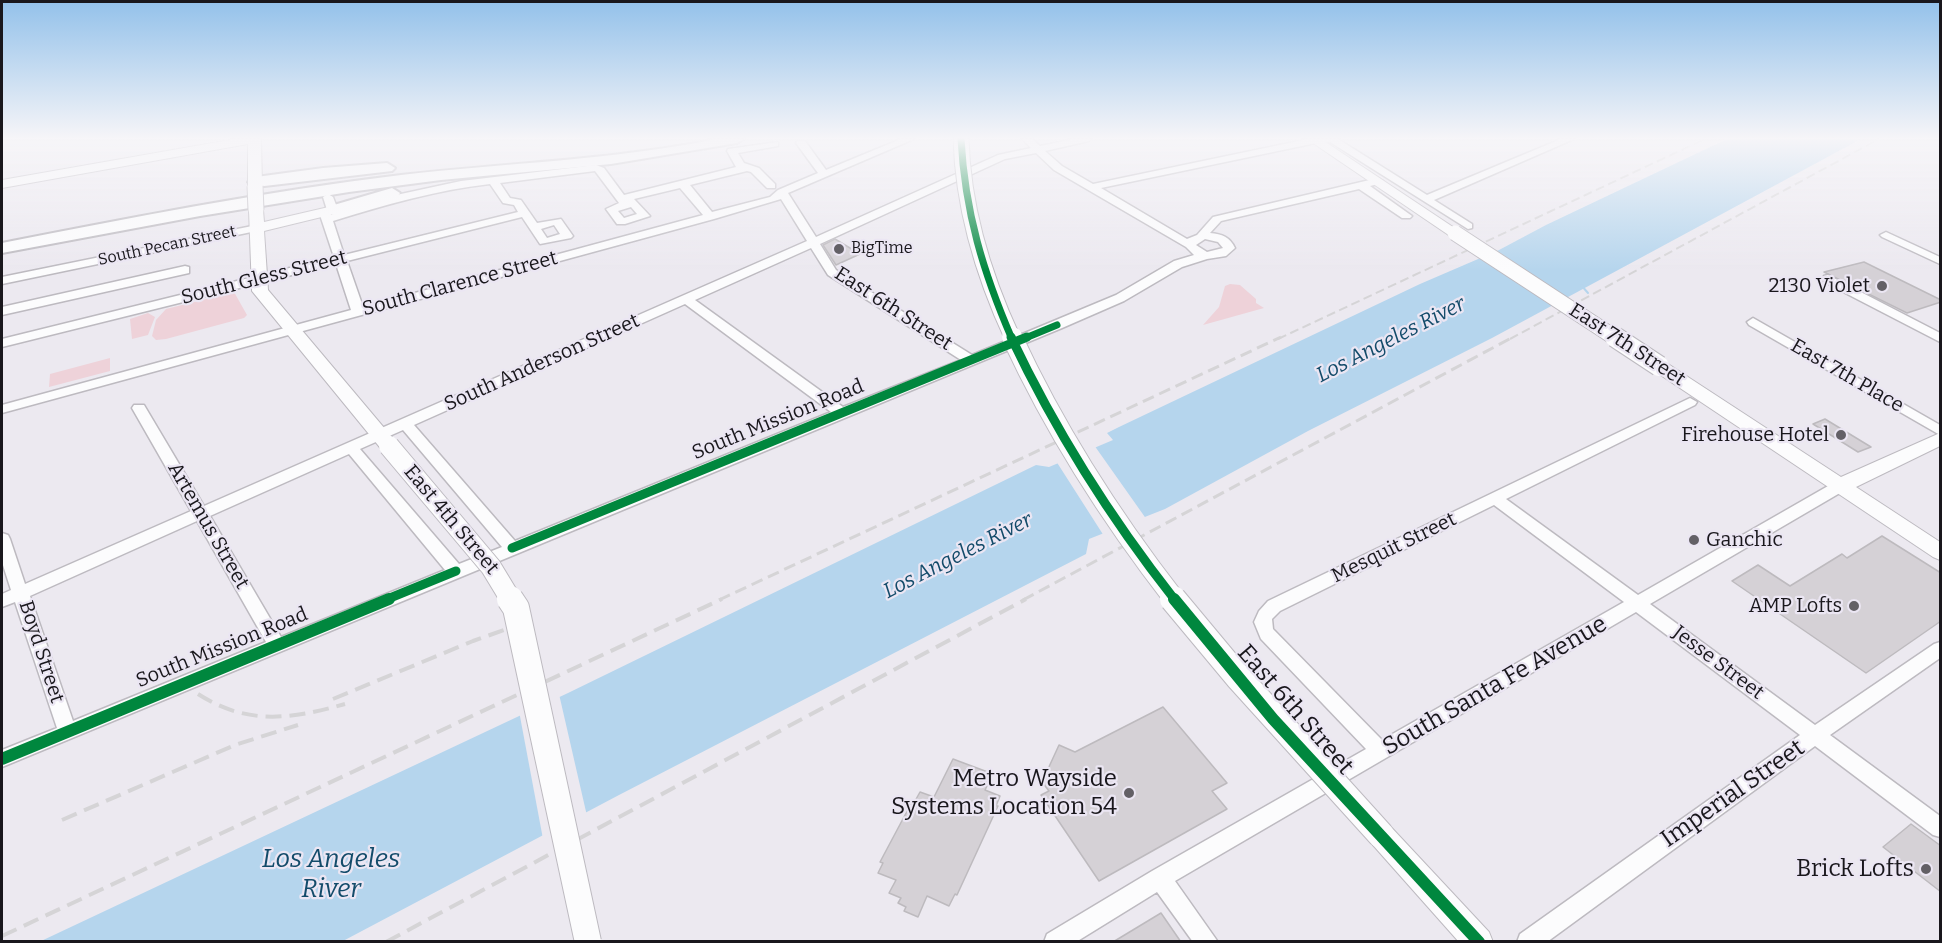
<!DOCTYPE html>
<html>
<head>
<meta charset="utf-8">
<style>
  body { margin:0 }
  #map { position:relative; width:1942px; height:943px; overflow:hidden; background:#ece9f0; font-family:Bitter,serif }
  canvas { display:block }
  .frame { position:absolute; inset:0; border:3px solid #19171c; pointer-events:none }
</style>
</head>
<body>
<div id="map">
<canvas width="1942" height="943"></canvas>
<div class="frame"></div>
</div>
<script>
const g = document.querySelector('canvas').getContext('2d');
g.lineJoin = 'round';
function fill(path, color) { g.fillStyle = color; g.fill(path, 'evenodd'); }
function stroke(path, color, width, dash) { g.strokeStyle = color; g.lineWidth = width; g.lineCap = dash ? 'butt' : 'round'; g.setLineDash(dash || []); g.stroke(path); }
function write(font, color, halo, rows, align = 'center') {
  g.font = font + ' Bitter,serif'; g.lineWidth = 4.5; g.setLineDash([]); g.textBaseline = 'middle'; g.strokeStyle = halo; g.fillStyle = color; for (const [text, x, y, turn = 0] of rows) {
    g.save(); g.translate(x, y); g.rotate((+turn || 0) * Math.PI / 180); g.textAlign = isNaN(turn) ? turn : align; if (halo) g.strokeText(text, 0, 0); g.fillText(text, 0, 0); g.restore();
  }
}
fill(new Path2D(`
  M1230 284 1240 285 1256 299V303L1264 308 1203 325 1219 307 1225 286Z
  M234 292 247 315 244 318 166 339 156 340 152 336 156 320 166 309Z
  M148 313 155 317 148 335 132 339 130 319Z
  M110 358V371L49 387 50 374Z`), '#eed2d9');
fill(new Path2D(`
  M1727 139H1861L1492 338 1308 431 1165 509 1089 539 1086 554 619 795 343 941 39 942 568 693 1036 465 1049 467 1113 440 1107 433 1119 427 1420 284 1499 250 1546 225Z`), '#b5d5ed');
fill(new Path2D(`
  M1094 445 1147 520 1104 536 1056 461Z
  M559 694 587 816 543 839 519 711Z`), '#ece9f0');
stroke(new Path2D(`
  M1581 285 1588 293`), '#b5d5ed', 2);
const building = new Path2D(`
  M835 239 860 254 836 265 823 245Z
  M1864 262 1941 300V302L1907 313 1824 272Z
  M1825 419 1871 447 1858 452 1813 424Z
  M1882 536 1941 573V621L1866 673 1732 581 1758 565 1790 586 1842 554 1847 558Z
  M1163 707 1227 783 1212 791 1227 809 1099 881 1041 795 1049 791 1042 782 1059 745 1075 752Z
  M953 759 993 774 985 790 1000 796 996 806H998L957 895 955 894 949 906 927 896 918 917 904 911 906 907 898 903 901 898 889 893 896 880 878 873 883 863 880 862 913 800 915 801 920 792 934 797Z
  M1911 824 1941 846V892L1883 847Z
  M1161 913 1181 942H1113Z`);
fill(building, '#d5d1d6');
stroke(building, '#bdbabe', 1.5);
const minor = new Path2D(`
  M901 139H914L788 193 816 237 998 155 1031 148 1022 139H1032L1040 146 1074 139H1091L1089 141 1045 151 1062 166 1093 184 1308 139H1338L1427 195 1561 139H1574L1434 200 1472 224V228L1468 229 1330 142 1316 143 1101 188 1187 239 1197 235 1213 217 1378 178 1383 181 1382 183 1370 186 1412 216 1410 218H1402L1359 189 1221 221 1210 233C1222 234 1230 237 1235 248L1226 256 1207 259 1182 267 1124 301 1062 328 2 767V750L57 728 15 602 2 607V594L11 590 2 562V533L8 535 10 539 25 584 191 511 132 408 134 405H144L204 506 807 241 781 199 714 219 2 413V405L351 310 336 264 2 347V339L334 257 319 212 320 210H327L323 197 328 194 333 197 338 210 337 212H330L331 215 387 197 461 181 596 165 604 168 624 195 736 167 727 151 728 149 778 142V146L738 153 744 163 759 168 775 184V188H767L751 172 747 171 690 185 712 212 770 197 778 190 818 173 796 143 797 141H805L826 170ZM1036 153 1054 170 1186 247 1194 255 1174 261 1116 295 972 355 836 270 820 244 1005 159ZM595 171 619 203 606 209 617 224H625L650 216 634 199 680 188 703 215 363 307 347 261 522 217 540 244 571 238 573 236 561 219 537 223 521 200 510 198 500 183ZM490 184 503 203 514 205 518 212 344 255 333 221C385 205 436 190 490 184ZM631 207 637 214 624 218 618 211ZM554 225 560 234 547 238 541 229ZM1205 239 1218 242 1223 248 1207 252 1196 245ZM811 248 828 275 961 360 843 407 695 300ZM685 304 831 412 515 541 414 425ZM403 430 502 547 459 564 360 449ZM349 454 445 570 281 637 210 516ZM197 521 266 642 73 721 30 596Z
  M257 225 263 228 261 230 2 284V277Z
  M1886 232 1940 257V264L1882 237 1880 235Z
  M185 266 189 267V273L2 315V307Z
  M1828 275 1940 333V342L1824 282V276Z
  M1753 318 1940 425V435L1749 325 1747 322Z
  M1690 398 1697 402 1695 405 1506 499 1638 595 1835 482H1845L1848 486 1845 490 1650 604 1815 725 1934 644 1940 642V658L1830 735 1940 816V837L1933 835 1815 746 1547 942H1517L1520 934 1800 735 1636 612 1175 881 1218 942H1193L1157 892 1076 942H1044L1047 934 1152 871 1366 749 1261 639 1254 622 1259 611 1268 601ZM1494 505 1624 602 1382 740 1273 629 1272 619 1280 611Z`);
const major = new Path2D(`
  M235 139H261L262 186 260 189 255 190 248 186V144L2 188V180Z
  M1307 139H1321L1462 233 1455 237 1450 236Z
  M256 206 263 210 264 222 333 206 340 210 338 213 264 231 268 290 396 442 398 446 396 450 389 452 382 450 252 291 249 210Z
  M1659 361 1665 362 1841 477 1940 433V446L1856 487 1940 542V560L1933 557 1653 370 1650 366 1653 362Z
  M1381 823 1390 826 1489 932 1493 942H1459L1372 844 1368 835 1372 826Z`);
const highway = new Path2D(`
  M717 139H744L737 143 611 164 441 180 349 192 200 216 2 253V243C134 217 267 191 401 175 506 163 613 160 717 139Z
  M387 163 395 168 392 171 256 187 248 182 256 177 323 168Z
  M392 188 400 193 398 196 333 215 325 210 327 207Z`);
stroke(minor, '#bdbac0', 3);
stroke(major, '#bdbac0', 2);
stroke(highway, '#bdbac0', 4);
fill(minor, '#fcfcfd');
fill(major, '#fcfcfd');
fill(highway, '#fcfcfd');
stroke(new Path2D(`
  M1278 339 1705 139
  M1510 339 1879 139`), '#d5d4d6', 2, [9, 4.5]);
stroke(new Path2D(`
  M719 600 1281 337
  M1023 600 1513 337`), '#d5d4d6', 3, [12, 6]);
stroke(new Path2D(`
  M198 694C248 726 291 719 345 704
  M333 699 473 641 521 624
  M62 820 235 745 298 725
  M2 936 722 599
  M386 942 1026 599`), '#d5d4d6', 4, [16, 8]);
const majorBridgeFar2 = new Path2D(`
  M961 139C963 208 984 277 1013 339
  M255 186 256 210
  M1455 233 1617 339`);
const majorBridgeFar1 = new Path2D(`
  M1012 337C1055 430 1112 519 1175 600
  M1615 337 1659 366
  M389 446 491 567 511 600`);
const majorBridge = new Path2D(`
  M510 599 516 608 588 942
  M1173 599 1238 677 1381 835`);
stroke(majorBridgeFar2, '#bdbac0', 17, []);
stroke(majorBridgeFar1, '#bdbac0', 22, []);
stroke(majorBridge, '#bdbac0', 28, []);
stroke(majorBridgeFar2, '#fcfcfd', 15);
stroke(majorBridgeFar1, '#fcfcfd', 20);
stroke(majorBridge, '#fcfcfd', 26);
stroke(new Path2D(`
  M961 139C965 212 983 272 1012 339
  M1023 339 1057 325`), '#00873e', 7);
stroke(new Path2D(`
  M1011 337C1055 430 1112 520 1175 600
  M512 548 1027 337
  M385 600 456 571`), '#00873e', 9);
stroke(new Path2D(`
  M1174 599 1273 719 1479 942
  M2 759 389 599`), '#00873e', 12);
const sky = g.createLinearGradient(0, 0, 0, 271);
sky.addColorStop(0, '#93c1ea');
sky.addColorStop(0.51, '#f6f5f8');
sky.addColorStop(1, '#f6f5f800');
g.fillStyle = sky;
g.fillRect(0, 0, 1942, 271);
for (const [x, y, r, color] of [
  [839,249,6,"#636066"],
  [1882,286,6,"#636066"],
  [1841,435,6,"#636066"],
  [1694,540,6,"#636066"],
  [1854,606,6,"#636066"],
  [1129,793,6,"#636066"],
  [1926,869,6,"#636066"]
]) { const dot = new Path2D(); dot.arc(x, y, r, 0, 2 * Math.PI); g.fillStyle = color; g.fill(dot); stroke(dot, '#ebe6f3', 2); }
write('16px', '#19171c', '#ebe6f3', [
  ["South Pecan Street",167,246,-12]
]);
write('16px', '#19171c', '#ebe6f3', [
  ["BigTime",851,249]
], 'left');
write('20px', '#19171c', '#ebe6f3', [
  ["South Gless Street",264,278,-14],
  ["South Clarence Street",460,284,-15],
  ["East 6th Street",893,309,33],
  ["East 7th Street",1627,345,33],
  ["South Anderson Street",542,363,-24],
  ["East 7th Place",1847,376,30],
  ["South Mission Road",778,420,-22],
  ["East 4th Street",451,520,50],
  ["Artemus Street",208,526,60],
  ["Mesquit Street",1394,548,-26],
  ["South Mission Road",222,648,-22],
  ["Boyd Street",41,652,72],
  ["Jesse Street",1718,663,37]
]);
write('20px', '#19171c', '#ebe6f3', [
  ["2130 Violet",1870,286],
  ["Firehouse Hotel",1829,435],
  ["Ganchic",1706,540,"left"],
  ["AMP Lofts",1842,606]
], 'right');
write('italic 21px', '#134b6a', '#ebe6f3', [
  ["Los Angeles River",1391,340,-27],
  ["Los Angeles River",958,556,-27]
]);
write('24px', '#19171c', '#ebe6f3', [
  ["South Santa Fe Avenue",1495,686,-30],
  ["East 6th Street",1295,710,49],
  ["Imperial Street",1733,794,-35]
]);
write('24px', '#19171c', '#ebe6f3', [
  ["Metro Wayside",1117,779],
  ["Systems Location 54",1117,807],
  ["Brick Lofts",1914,869]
], 'right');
write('italic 26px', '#134b6a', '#ebe6f3', [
  ["Los Angeles",331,860],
  ["River",331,890]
]);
</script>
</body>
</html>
